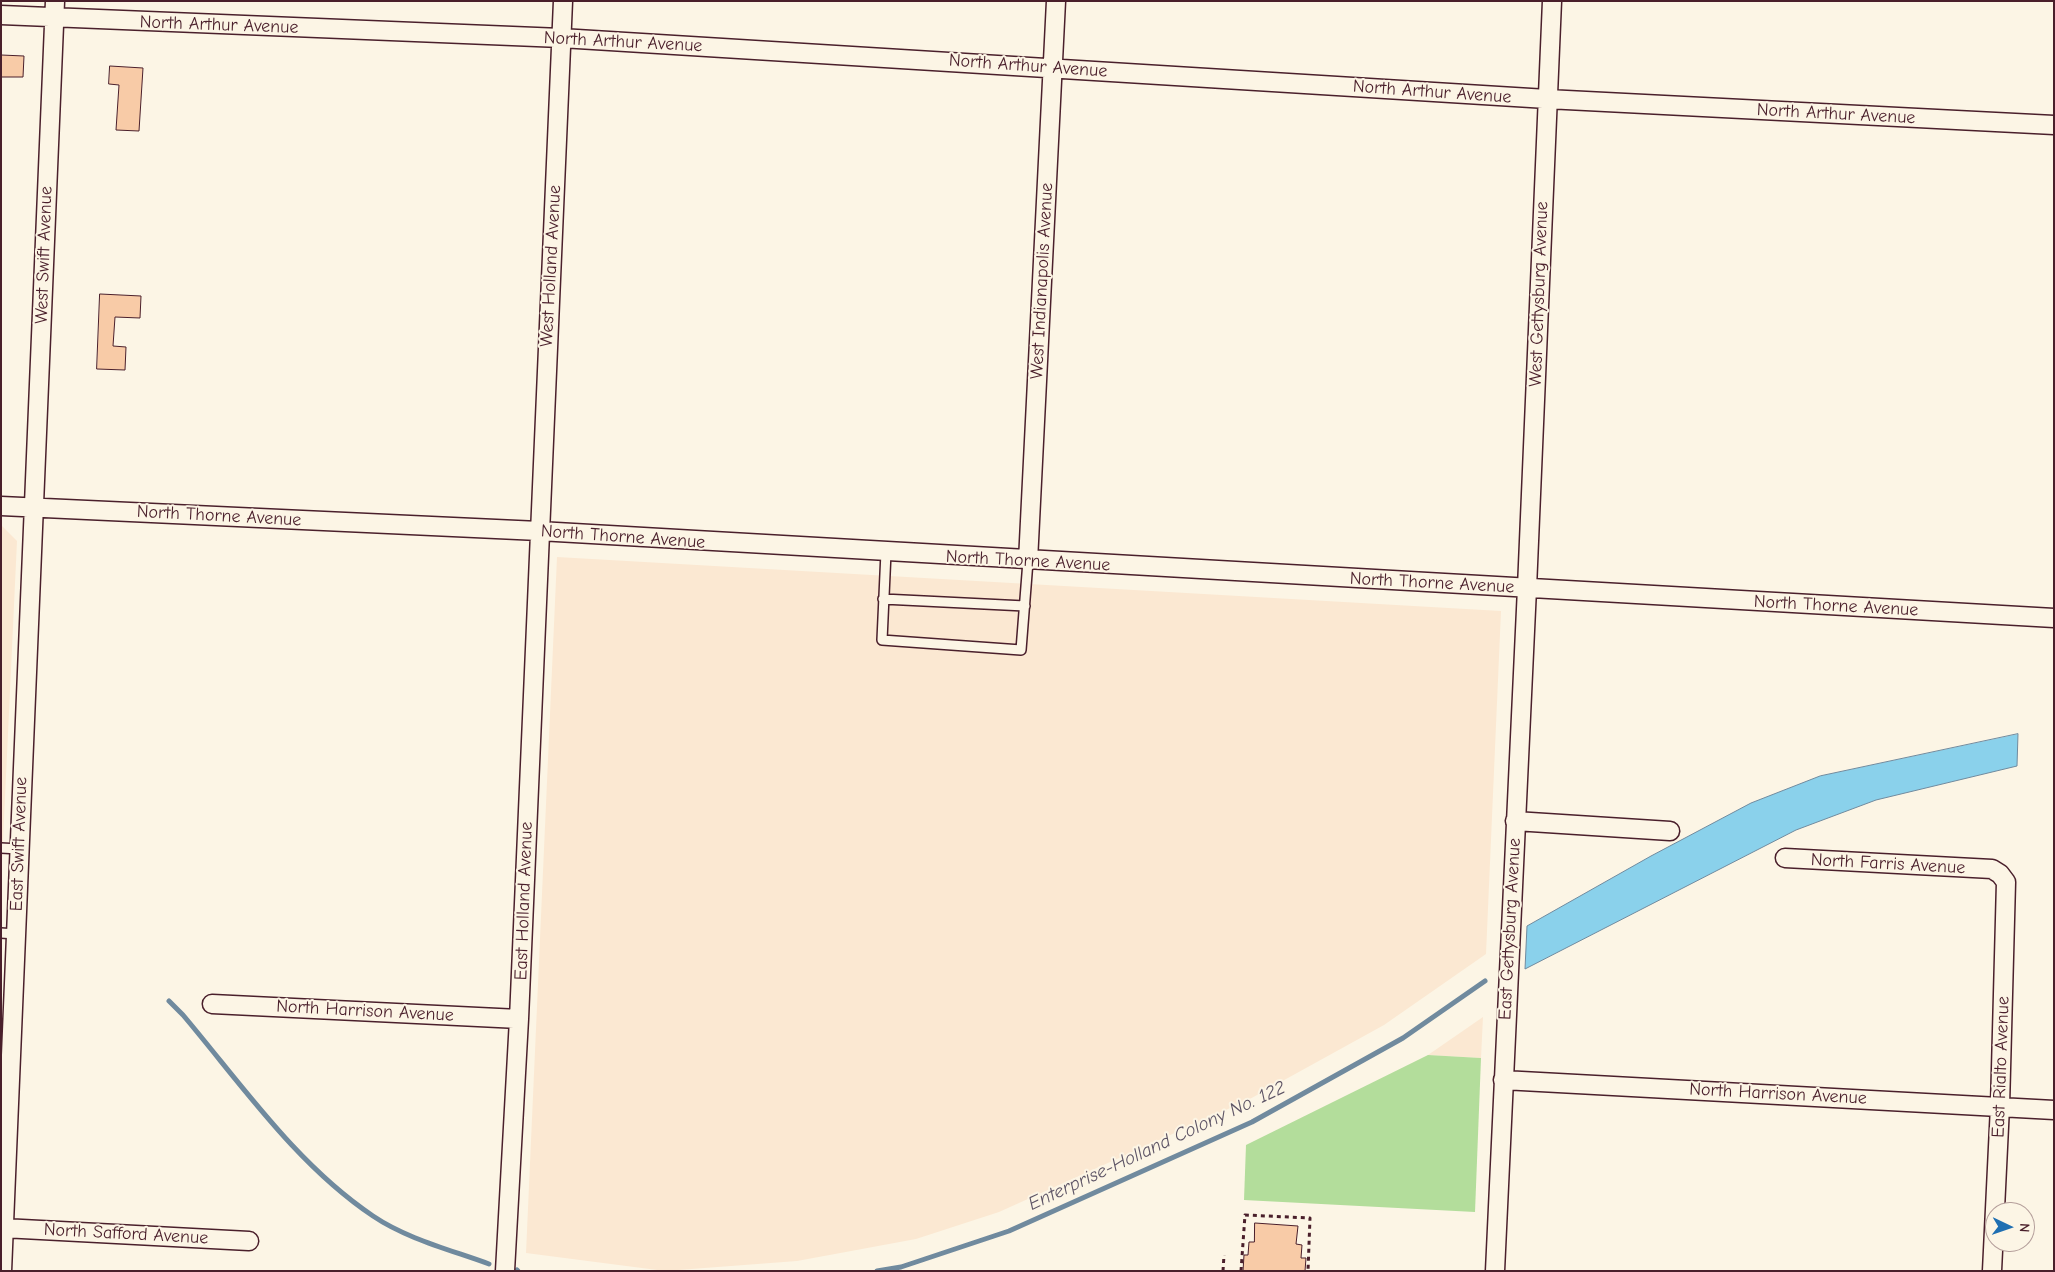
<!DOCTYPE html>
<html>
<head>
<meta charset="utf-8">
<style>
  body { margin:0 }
  #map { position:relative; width:2055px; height:1272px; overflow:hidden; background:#fcf5e5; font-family:"Comic Neue",sans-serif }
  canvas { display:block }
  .frame { position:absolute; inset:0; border:2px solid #4a1f2b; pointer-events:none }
  .north { position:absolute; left:1985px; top:1202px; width:50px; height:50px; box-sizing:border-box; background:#fcf5e5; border:1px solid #b59f9b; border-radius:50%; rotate:93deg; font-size:14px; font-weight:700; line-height:20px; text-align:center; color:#4a1f2b }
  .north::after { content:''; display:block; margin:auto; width:18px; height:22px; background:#1f6fb2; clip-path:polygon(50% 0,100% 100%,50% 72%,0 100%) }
</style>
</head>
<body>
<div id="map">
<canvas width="2055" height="1272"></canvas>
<div class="frame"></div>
<div class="north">N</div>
</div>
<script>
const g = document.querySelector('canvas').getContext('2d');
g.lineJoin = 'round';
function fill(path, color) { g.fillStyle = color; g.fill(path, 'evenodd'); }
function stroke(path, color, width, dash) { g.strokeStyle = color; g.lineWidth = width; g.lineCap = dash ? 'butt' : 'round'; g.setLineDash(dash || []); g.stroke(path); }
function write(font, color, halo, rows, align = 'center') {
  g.font = font + ' "Comic Neue",sans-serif'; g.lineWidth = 4; g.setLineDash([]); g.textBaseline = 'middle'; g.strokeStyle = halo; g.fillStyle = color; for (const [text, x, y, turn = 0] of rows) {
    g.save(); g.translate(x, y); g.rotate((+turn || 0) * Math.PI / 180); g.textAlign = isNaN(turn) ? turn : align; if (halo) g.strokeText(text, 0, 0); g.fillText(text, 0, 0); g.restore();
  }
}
fill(new Path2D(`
  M1 525 17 541 1 883Z
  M557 557 1501 611 1486 954 1384 1025 1248 1100 999 1212 916 1239 797 1261 665 1271 526 1253Z
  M1483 1017 1481 1058 1428 1055Z`), '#fbe8d2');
fill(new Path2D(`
  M1428 1055 1481 1058 1475 1212 1244 1200 1246 1145Z`), '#b3dd9b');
const water = new Path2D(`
  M2018 734 2017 766 1876 800 1796 830 1525 969 1527 926 1651 856 1751 803 1820 776Z`);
fill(water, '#8ad1eb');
stroke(water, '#708a9e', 1);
stroke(new Path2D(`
  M169 1001 183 1015C242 1085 297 1165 373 1216 407 1239 451 1250 489 1264
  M517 1270 518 1271
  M877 1271 901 1267 1009 1231 1252 1122 1403 1038 1485 981`), '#708a9e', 5);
const building = new Path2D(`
  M1 55 24 56 23 77H1Z
  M110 66 143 68 139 131 116 130 119 85 109 84Z
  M100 294 141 296 140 318 115 317 113 346 126 347 125 370 97 369Z
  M1255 1223 1298 1226 1296 1244 1302 1245 1301 1258H1306L1305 1271H1243L1244 1255H1248L1249 1242H1254Z`);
fill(building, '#f8cba7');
stroke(building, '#4a1f2b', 1);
const service = new Path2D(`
  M886 552 882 640 1021 650 1028 561
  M883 599 1025 606
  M1 848 19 849
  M1 933 16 934`);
const minor = new Path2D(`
  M1 15 561 38 1547 99 2054 125
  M1 506 539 531 2054 618
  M1028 561 1056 1
  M1515 821 1670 831
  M1785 858 1992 869 2000 874 2006 882 2000 1106 1992 1271
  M212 1004 519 1019
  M1503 1080 2054 1110
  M3 1228 249 1241
  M2 1271 55 1
  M505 1271 519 1019 563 1
  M1495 1271 1527 588 1552 1`);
stroke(service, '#4a1f2b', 12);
stroke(minor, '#4a1f2b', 21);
stroke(new Path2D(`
  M1223 1271 1224 1255
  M1241 1271 1245 1215 1310 1218 1308 1271`), '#4a1f2b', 3, [4, 4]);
stroke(service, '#fcf5e5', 9);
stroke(minor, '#fcf5e5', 18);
write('18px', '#4a1f2b', '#fcf5e5', [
  ["North Arthur Avenue",219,25,2],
  ["North Arthur Avenue",623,42,3],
  ["North Arthur Avenue",1028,66,4],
  ["North Arthur Avenue",1432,92,4],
  ["North Arthur Avenue",1836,114,3],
  ["West Swift Avenue",44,255,-88],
  ["West Holland Avenue",551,266,-87],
  ["West Indianapolis Avenue",1042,281,-87],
  ["West Gettysburg Avenue",1539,294,-88],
  ["North Thorne Avenue",219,516,3],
  ["North Thorne Avenue",623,537,4],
  ["North Thorne Avenue",1028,561,3],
  ["North Thorne Avenue",1432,583,3],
  ["North Thorne Avenue",1836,606,3],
  ["East Swift Avenue",19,844,-88],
  ["North Farris Avenue",1888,864,3],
  ["East Holland Avenue",524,901,-88],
  ["East Gettysburg Avenue",1510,929,-87],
  ["North Harrison Avenue",365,1011,3],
  ["East Rialto Avenue",2001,1067,-88],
  ["North Harrison Avenue",1778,1094,3],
  ["North Safford Avenue",126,1234,3]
]);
write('italic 19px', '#5d5465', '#fcf5e5', [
  ["Enterprise-Holland Colony No. 122",1157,1146,-25]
]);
</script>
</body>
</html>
